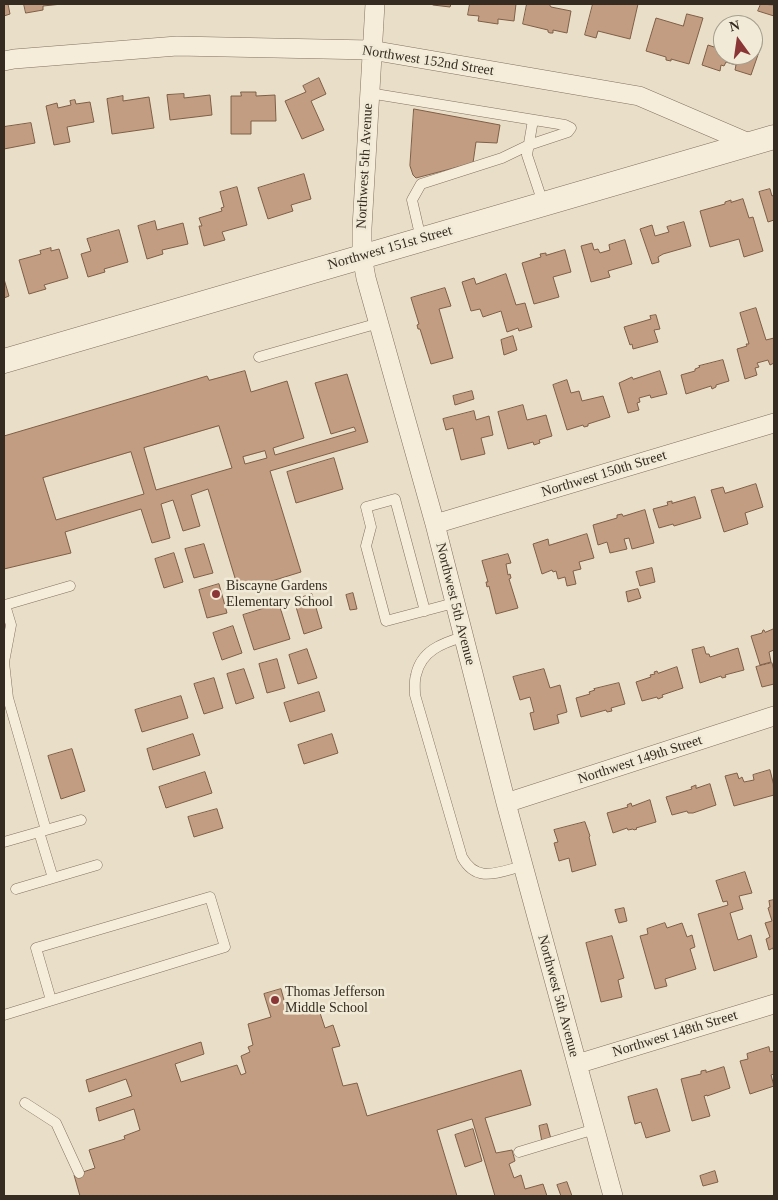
<!DOCTYPE html>
<html>
<head>
<meta charset="utf-8">
<style>
  body { margin:0 }
  #map { position:relative; width:778px; height:1200px; overflow:hidden; background:#e9dfc8; font-family:Georgia,serif }
  canvas { display:block }
  .frame { position:absolute; inset:0; border:5px solid #352b21; pointer-events:none }
  .north { position:absolute; left:713px; top:15px; width:50px; height:50px; box-sizing:border-box; background:#f1ead6; border:1px solid #a69e8e; border-radius:50%; rotate:346deg; font-size:14px; font-weight:700; line-height:20px; text-align:center; color:#352b21 }
  .north::after { content:''; display:block; margin:auto; width:18px; height:22px; background:#8b3636; clip-path:polygon(50% 0,100% 100%,50% 72%,0 100%) }
</style>
</head>
<body>
<div id="map">
<canvas width="778" height="1200"></canvas>
<div class="frame"></div>
<div class="north">N</div>
</div>
<script>
const g = document.querySelector('canvas').getContext('2d');
g.lineJoin = 'round';
function fill(path, color) { g.fillStyle = color; g.fill(path, 'evenodd'); }
function stroke(path, color, width, dash) { g.strokeStyle = color; g.lineWidth = width; g.lineCap = dash ? 'butt' : 'round'; g.setLineDash(dash || []); g.stroke(path); }
function write(font, color, halo, rows, align = 'center') {
  g.font = font + ' Georgia,serif'; g.lineWidth = 5; g.setLineDash([]); g.textBaseline = 'middle'; g.strokeStyle = halo; g.fillStyle = color; for (const [text, x, y, turn = 0] of rows) {
    g.save(); g.translate(x, y); g.rotate((+turn || 0) * Math.PI / 180); g.textAlign = isNaN(turn) ? turn : align; if (halo) g.strokeText(text, 0, 0); g.fillText(text, 0, 0); g.restore();
  }
}
const building = new Path2D(`
  M4 4H8L10 14 4 16Z
  M24 4H62L43 6V10L26 13Z
  M433 4H451L450 7 433 5Z
  M470 4H516L514 21 498 19V24L478 21 479 16 468 15Z
  M527 4H549L551 7 571 11 567 33 553 30V33H550L548 32V30L523 24Z
  M593 4H638L630 39 598 31 596 38 585 35Z
  M761 4 774 5V16L758 11Z
  M687 14 703 18 689 64 671 59V61L666 60V57L646 51 656 18 683 26Z
  M717 38 723 40V55H753V43L761 46 751 75 735 70 736 65 726 62 724 66 721 65 720 71 702 65 708 45 714 47Z
  M319 78 326 94 311 101 324 130 302 139 285 101 306 92 303 86Z
  M241 92H256V96L275 95 276 121H251V134H231V96H241Z
  M184 94V98L210 95 212 115 170 120 167 95Z
  M123 96V101L149 97 154 128 112 134 107 99Z
  M75 100 76 104 90 102 94 122 67 127 70 142 54 145 46 106 57 103 58 108 71 105 70 101Z
  M414 109 500 125 497 143 476 142 473 163 416 178 413 175 410 166Z
  M31 123 35 143 4 149V127Z
  M304 174 311 199 291 205 293 211 268 219 258 188Z
  M237 187 247 225 222 232 225 240 204 246 199 226H202L199 218 222 211 221 208 224 207 220 192Z
  M770 189 772 196 774 195V220L768 222 759 192Z
  M743 199 749 218 753 217 763 251 744 257 739 239 710 247 700 211 725 204V202L731 200V202Z
  M155 221 157 230 183 223 188 244 162 250 163 254 147 259 138 226Z
  M684 222 691 246 663 254 658 257 659 262 652 264 640 229 652 225 655 236 669 232 667 227Z
  M119 230 128 262 104 269 105 272 88 277 81 254 91 251 87 239Z
  M625 240 632 264 608 271 610 277 591 282 581 246 592 243 594 250 598 249 600 253 610 250 609 245Z
  M51 248V251L59 249 68 278 44 285 46 289 29 294 19 260 41 254 40 251Z
  M565 250 571 272 553 277 559 297 534 304 522 263 541 257 540 254 546 253V255Z
  M506 274 516 305 525 303 532 327 519 331 518 328 507 332 501 311 483 317 480 309 471 311 462 282 474 278 476 284Z
  M4 279 9 296 4 298Z
  M445 288 451 306 439 309 453 358 431 364 420 329H418L417 325 419 324 411 298Z
  M756 308 766 340 774 338V363L770 365 768 360 757 363 759 367 755 368 757 375 745 379 737 349 747 346 746 344H749L740 313Z
  M656 315 660 329 654 330 658 342 633 349 632 344 630 345 624 327 651 319 650 316Z
  M513 336 517 350 504 355 501 340Z
  M723 360 729 381 716 385V387L712 389 711 386 686 394 681 375 695 371V369L700 367 699 366Z
  M245 371 251 392 287 381 304 438 273 448 275 455 356 431 354 427 331 434 315 383 347 374 368 442 270 471 301 572 239 591 208 489 191 495 200 526 183 531 173 500 161 504 170 538 152 543 141 509 65 532 71 553 4 569V436L207 376 209 380ZM219 426 232 468 156 490 144 448ZM265 451 267 458 245 464 243 457ZM131 452 144 494 56 520 43 478Z
  M660 371 667 394 651 398 650 395 639 398 640 402 637 403 639 410 628 413 619 383 632 377 633 379Z
  M567 380 571 393 579 391 582 401 603 396 610 417 588 424V426L584 427 583 425 567 430 553 385Z
  M472 391 474 399 455 405 453 396Z
  M523 405 527 420 546 415 552 436 539 440 540 443 534 445 533 442 508 449 498 412Z
  M474 411 476 420 489 416 493 435 481 438 485 454 461 460 453 428 446 430 443 419Z
  M334 458 343 489 296 503 287 472Z
  M756 484 763 507 745 513 748 524 724 532 711 490 723 487 725 493Z
  M695 497 701 518 674 526 673 524 659 528 653 509 668 505 667 502 672 501V503Z
  M645 510 654 543 632 549 629 538 624 539 627 549 610 553 607 542 598 545 593 525 617 518V515L622 514 623 516Z
  M587 534 594 558 579 562 581 569 573 571 576 584 567 586 565 577 558 579 556 571 553 572 552 570 542 574 533 544 548 539 549 545Z
  M204 544 213 573 194 578 185 549Z
  M174 553 183 582 164 588 155 559Z
  M508 554 511 563 506 564 508 575 510 574 511 578 509 579 518 608 496 614 489 586 487 587 486 582H488L482 561Z
  M652 568 655 582 640 586 636 572Z
  M219 584 227 613 207 618 199 590Z
  M638 589 641 598 628 602 626 592Z
  M353 593 357 609 350 610 346 595Z
  M312 594 322 628 304 634 294 600Z
  M279 604 290 639 254 650 243 615Z
  M233 626 242 653 222 660 213 633Z
  M774 629V650L769 652 771 662 760 665 751 636 762 633 763 630H764L765 632Z
  M704 647 706 654H709L710 657 738 648 744 670 725 675 726 677 722 678 721 676 700 683 692 650Z
  M307 649 317 678 298 684 289 655Z
  M277 659 285 688 267 693 259 664Z
  M772 663 774 671V684L762 687 756 667Z
  M677 667 683 688 662 695 663 697 658 699 657 697 642 701 636 682 651 677 650 675 655 674 654 672 657 671 658 673Z
  M244 669 254 698 236 704 227 674Z
  M544 669 550 688 560 685 567 712 557 715 559 723 534 730 530 713 534 712 530 697 520 700 513 677Z
  M214 678 223 708 204 714 194 684Z
  M619 683 625 704 611 708 612 711 607 712 606 710 581 717 576 698 590 694 589 692 595 690 594 689Z
  M319 692 325 711 290 722 284 703Z
  M181 696 188 718 142 732 135 710Z
  M193 734 200 755 153 770 147 749Z
  M332 734 338 753 304 764 298 745Z
  M72 749 85 791 61 799 48 756Z
  M770 770 774 786V795L734 806 725 776 737 773 739 779 742 777 744 782 754 780 753 775Z
  M205 772 212 793 166 808 159 787Z
  M710 784 716 805 693 813H688L687 811 672 815 666 797 692 789 691 787 696 785V788Z
  M650 800 656 822 636 828 637 829 634 830 633 829 628 830 627 828 613 833 607 813 628 807 627 805 631 803 632 806Z
  M217 809 223 828 194 837 188 817Z
  M585 822 590 836 589 837 596 865 572 872 569 858 559 861 554 843 558 842 554 830Z
  M745 872 752 893 739 896 743 909 730 913 738 940 751 935 757 957 714 971 698 914 728 905 727 901 723 902 716 881Z
  M774 900V953L773 948 769 950 766 939 770 937 765 923 772 921 768 908 770 907 769 901Z
  M624 908 627 921 619 923 615 910Z
  M665 923 667 928 682 923 687 937 692 935 695 947 690 949 696 969 665 979 667 986 655 989 640 936 648 934 647 929Z
  M612 936 624 978 618 980 622 997 601 1002 586 943Z
  M281 989 287 1011 317 1004 325 1028 333 1025 340 1046 332 1048 343 1086 357 1083 367 1116 521 1070 531 1105 485 1118 496 1153 512 1150 515 1161 509 1164 514 1178 521 1175 525 1189 543 1184 547 1196H495L472 1119 437 1130 457 1196H80L74 1175 95 1168 89 1150 125 1139 124 1136 140 1130 134 1109 99 1121 96 1108 132 1096 126 1079 89 1092 86 1080 201 1042 204 1054 175 1064 181 1082 237 1065 241 1075 246 1073 241 1056 250 1052 248 1047 253 1045 248 1024 271 1017 264 994Z
  M769 1047 770 1052 774 1051V1074L771 1075 774 1086 750 1094 740 1061 748 1059 747 1054Z
  M724 1067 730 1088 707 1096V1095L704 1096 710 1116 692 1121 681 1079 701 1074V1071L706 1070V1072Z
  M657 1089 670 1131 646 1138 641 1122 635 1124 628 1097Z
  M547 1124 551 1139 542 1142 539 1126Z
  M473 1129 482 1161 465 1167 455 1135Z
  M715 1171 718 1182 703 1186 700 1176Z
  M567 1182 572 1196H561L557 1185Z`);
fill(building, '#c39d82');
stroke(building, '#7f5e47', 1);
const service = new Path2D(`
  M369 93 565 125 571 128 568 132 529 145 502 158 421 184 412 200 421 239
  M533 120 527 155 543 203
  M259 357 379 323
  M425 611 395 499 366 507 371 527 366 546 386 621 454 603
  M463 637C442 643 421 651 416 675 414 681 415 689 415 695L462 857C477 884 498 872 523 866
  M46 830 8 698 4 662 11 625 5 605 70 586
  M39 832 53 878
  M4 842 81 820
  M16 889 97 865
  M4 1015 225 947 210 897 36 948 51 1000
  M25 1103 56 1123 79 1173
  M519 1152 595 1129`);
const minor = new Path2D(`
  M375 4 362 228V256L366 278 435 524 506 803 613 1196
  M4 61 14 59 177 46 371 50 639 96 751 144
  M435 524 774 423
  M506 803 774 716
  M577 1064 774 1004`);
const tertiary = new Path2D(`
  M4 361 774 137`);
stroke(service, '#83725f', 11);
stroke(minor, '#83725f', 20);
stroke(tertiary, '#83725f', 25);
stroke(service, '#f5edda', 10);
stroke(minor, '#f5edda', 19);
stroke(tertiary, '#f5edda', 24);
for (const [x, y, r, color] of [
  [216,594,5,"#8b3636"],
  [275,1000,5,"#8b3636"]
]) { const dot = new Path2D(); dot.arc(x, y, r, 0, 2 * Math.PI); g.fillStyle = color; g.fill(dot); stroke(dot, '#f1ead6', 2); }
write('14px', '#352b21', '#f1ead6', [
  ["Northwest 152nd Street",428,61,9],
  ["Northwest 5th Avenue",365,166,-87],
  ["Northwest 151st Street",390,248,-16],
  ["Northwest 150th Street",604,474,-17],
  ["Northwest 5th Avenue",455,604,76],
  ["Northwest 149th Street",640,760,-18],
  ["Northwest 5th Avenue",558,996,75],
  ["Northwest 148th Street",675,1034,-17]
]);
write('14px', '#352b21', '#f1ead6', [
  ["Biscayne Gardens",226,586],
  ["Elementary School",226,602],
  ["Thomas Jefferson",285,992],
  ["Middle School",285,1008]
], 'left');
</script>
</body>
</html>
